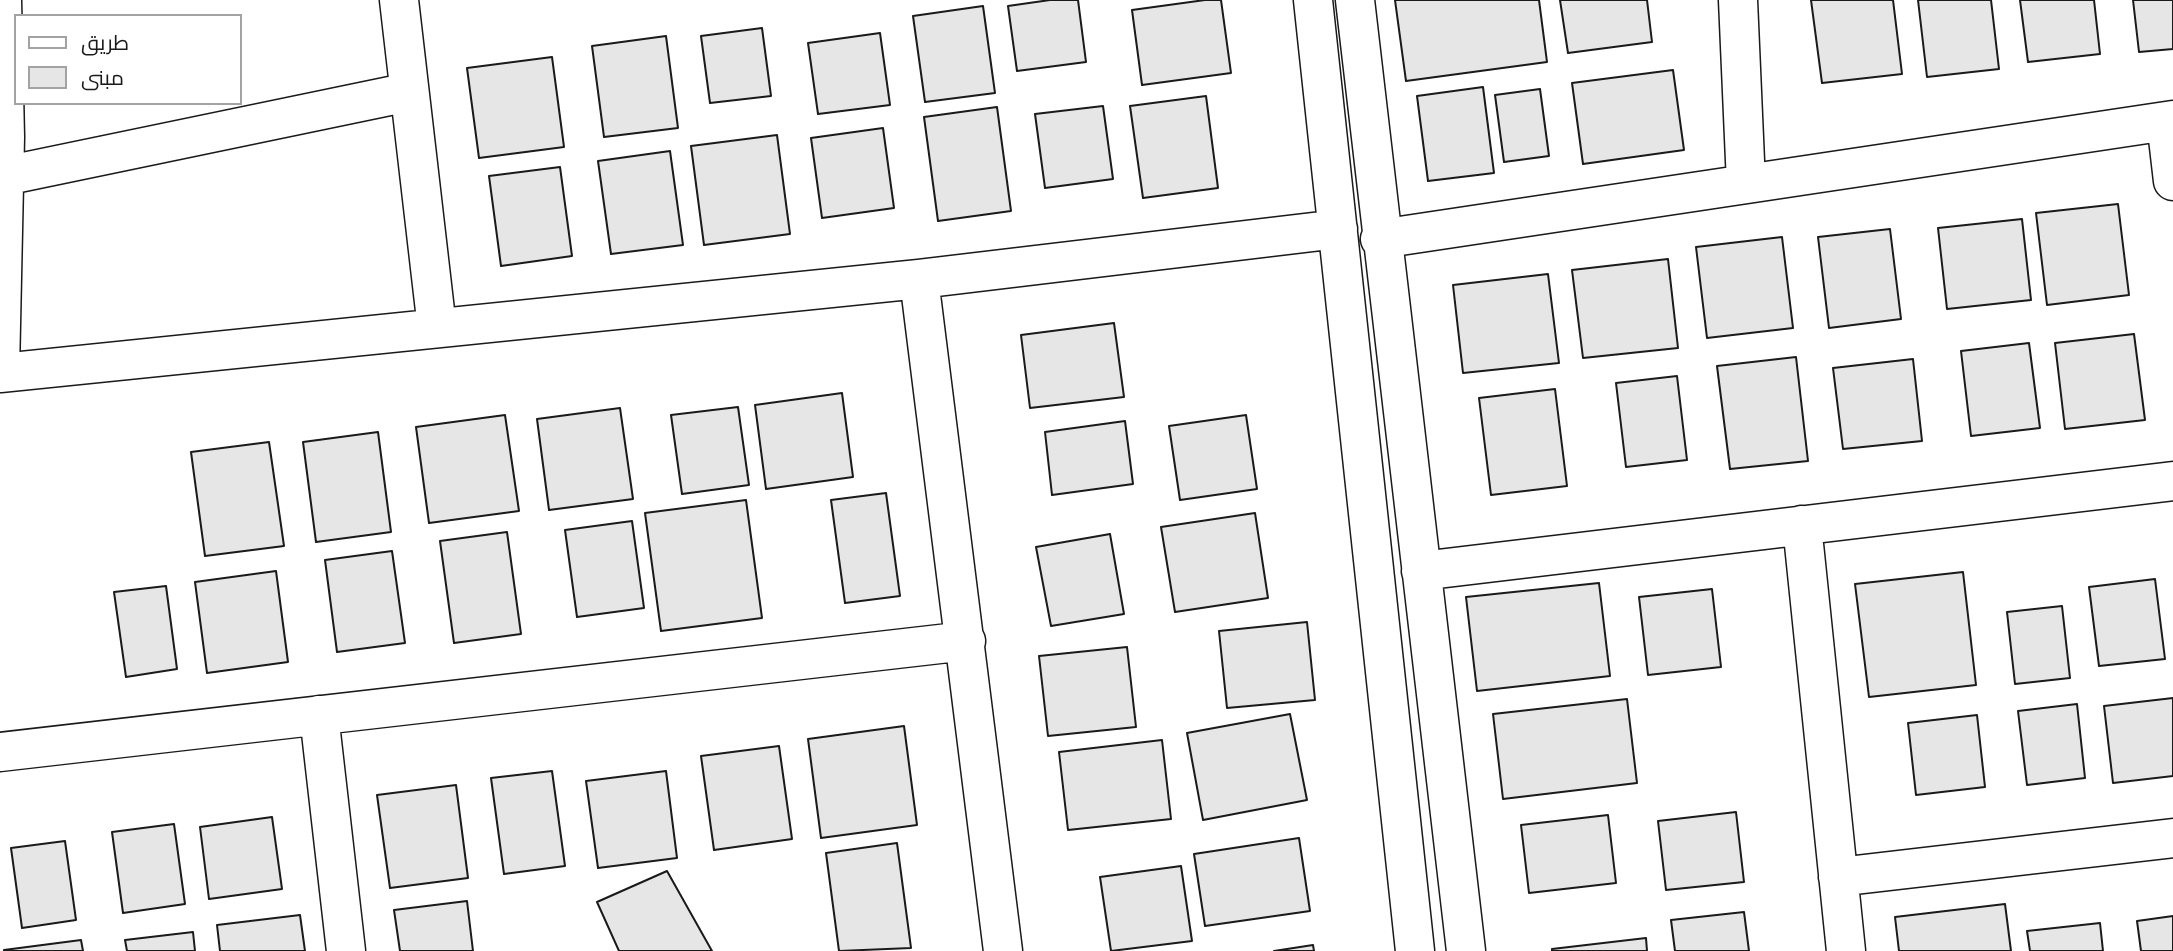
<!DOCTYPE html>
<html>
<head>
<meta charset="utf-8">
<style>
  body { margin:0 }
  #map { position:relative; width:2173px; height:951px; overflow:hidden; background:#fff; font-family:"Playfair Display",Cairo,serif }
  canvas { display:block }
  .legend { position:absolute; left:14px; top:14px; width:228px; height:91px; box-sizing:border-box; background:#fff; border:2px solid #a3a3a3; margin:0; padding:9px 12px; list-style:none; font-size:21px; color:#1a1a1a }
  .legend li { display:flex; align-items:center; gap:14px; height:35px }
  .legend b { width:35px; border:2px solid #a3a3a3 }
</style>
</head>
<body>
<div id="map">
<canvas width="2173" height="951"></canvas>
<ul class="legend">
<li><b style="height:9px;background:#fff"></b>طريق</li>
<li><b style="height:19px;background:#e6e6e6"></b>مبنى</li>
</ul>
</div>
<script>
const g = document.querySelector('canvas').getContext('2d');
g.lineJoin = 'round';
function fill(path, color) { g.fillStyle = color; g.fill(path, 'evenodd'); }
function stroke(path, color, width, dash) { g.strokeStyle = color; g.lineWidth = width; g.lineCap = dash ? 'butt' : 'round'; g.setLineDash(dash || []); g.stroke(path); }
const building = new Path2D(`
  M1050 0H1078L1086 62 1017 71 1008 6Z
  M1205 0H1221L1231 73 1142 85 1132 10Z
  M1395 0H1539L1547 62 1406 81Z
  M1560 0H1647L1652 42 1568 53Z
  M1811 0H1893L1902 74 1822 83Z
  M1918 0H1991L1999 69 1927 77Z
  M2020 0H2094L2100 54 2028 62Z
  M2133 0H2173V49L2139 52Z
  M983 6 995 93 925 102 913 16Z
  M762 28 771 96 710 103 701 36Z
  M880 33 890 105 818 114 808 43Z
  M666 36 678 128 604 137 592 46Z
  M552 57 564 147 479 158 467 68Z
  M1673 70 1684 150 1583 164 1572 83Z
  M1483 87 1494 173 1428 181 1417 96Z
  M1540 89 1549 156 1504 162 1495 95Z
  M1206 96 1218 188 1143 198 1130 106Z
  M1103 106 1113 179 1045 188 1035 114Z
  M997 107 1011 211 938 221 924 117Z
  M883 128 894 208 822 218 811 138Z
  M777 135 790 234 704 245 691 146Z
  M670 151 683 245 611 254 598 161Z
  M560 167 572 256 501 266 489 176Z
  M2118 204 2129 295 2047 305 2036 213Z
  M2022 219 2031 300 1947 309 1938 228Z
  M1890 229 1901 319 1829 328 1818 237Z
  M1782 237 1793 328 1707 338 1696 247Z
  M1668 259 1678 348 1583 358 1572 270Z
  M1548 274 1559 363 1463 373 1453 285Z
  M1114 323 1124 397 1030 408 1021 335Z
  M2134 334 2145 420 2065 429 2055 343Z
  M2029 343 2040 428 1971 436 1961 351Z
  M1796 357 1808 461 1730 469 1717 366Z
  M1913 359 1922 441 1843 449 1833 368Z
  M1677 376 1687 460 1626 467 1616 383Z
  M1555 389 1567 486 1491 495 1479 398Z
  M842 393 853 477 766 489 755 405Z
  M738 407 749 485 682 494 671 415Z
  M620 408 633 499 549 510 537 419Z
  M505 415 519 511 429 523 416 427Z
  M1246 415 1257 489 1180 500 1169 426Z
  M1125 421 1133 484 1052 495 1045 432Z
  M378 432 391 532 316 542 303 442Z
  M269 442 284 546 205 556 191 452Z
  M886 493 900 596 845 603 831 500Z
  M746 500 762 618 661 631 645 513Z
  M1255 513 1268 598 1175 612 1161 527Z
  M632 521 644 608 577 617 565 530Z
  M507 532 521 634 454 643 440 541Z
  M1110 534 1124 614 1051 626 1036 547Z
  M392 551 405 643 337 652 325 560Z
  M276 571 288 662 207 673 195 582Z
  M1963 572 1976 685 1869 697 1855 584Z
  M2155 579 2165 659 2099 666 2089 587Z
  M1599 583 1610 676 1477 691 1466 597Z
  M166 586 177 669 126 677 114 592Z
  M1712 589 1721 667 1648 675 1639 597Z
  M2062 606 2070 678 2015 684 2007 612Z
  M1307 622 1315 700 1227 708 1219 631Z
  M1127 647 1136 727 1048 736 1039 656Z
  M2173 698V776L2113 783 2104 706Z
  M1627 699 1637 783 1503 799 1493 714Z
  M2077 704 2085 778 2027 785 2018 711Z
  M1290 714 1307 800 1203 820 1187 733Z
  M1977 715 1985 787 1916 795 1908 723Z
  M904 726 917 825 821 838 808 739Z
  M1162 740 1171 819 1068 830 1059 752Z
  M779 746 792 839 714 850 701 756Z
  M552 771 565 866 504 874 491 778Z
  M666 771 677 858 598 868 586 781Z
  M456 785 468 878 390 888 377 795Z
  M1736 812 1744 882 1666 890 1658 821Z
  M1608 815 1616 883 1529 893 1521 825Z
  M272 817 282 889 209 899 200 827Z
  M174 824 185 904 123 913 112 832Z
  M1299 838 1310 911 1205 926 1194 854Z
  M65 841 76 920 22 928 11 848Z
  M897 843 911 948 839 951 826 853Z
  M1181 866 1192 941 1111 951 1100 877Z
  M667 871 712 951H619L597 902Z
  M467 901 473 951H400L394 910Z
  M2005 904 2011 951H1899L1895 917Z
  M1744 912 1749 951H1675L1671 920Z
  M300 915 305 951H220L217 925Z
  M2173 916V951H2141L2137 921Z
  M2100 923 2103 951H2030L2027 931Z
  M193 932 195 951H127L125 940Z
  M1646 938 1647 951H1552V949Z
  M81 940 83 951H4V950Z
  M1313 945 1314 951H1274Z`);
fill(building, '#e6e6e6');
stroke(building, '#1a1a1a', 2);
const minor = new Path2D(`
  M399 0 437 328
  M1313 0 1415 951
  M1355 0 1466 951
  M1738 0 1746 184
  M2166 121 2173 181
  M0 177 409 92
  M1380 239 2173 120
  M919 279 1003 951
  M0 371 5 137 2 0
  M0 373 919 279 1338 229
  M1802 525 1846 951
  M1421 571 2173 481
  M319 715 346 951
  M0 752 966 641
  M1838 877 2173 838`);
stroke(minor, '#1a1a1a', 41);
stroke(minor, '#fff', 38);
</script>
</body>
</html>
